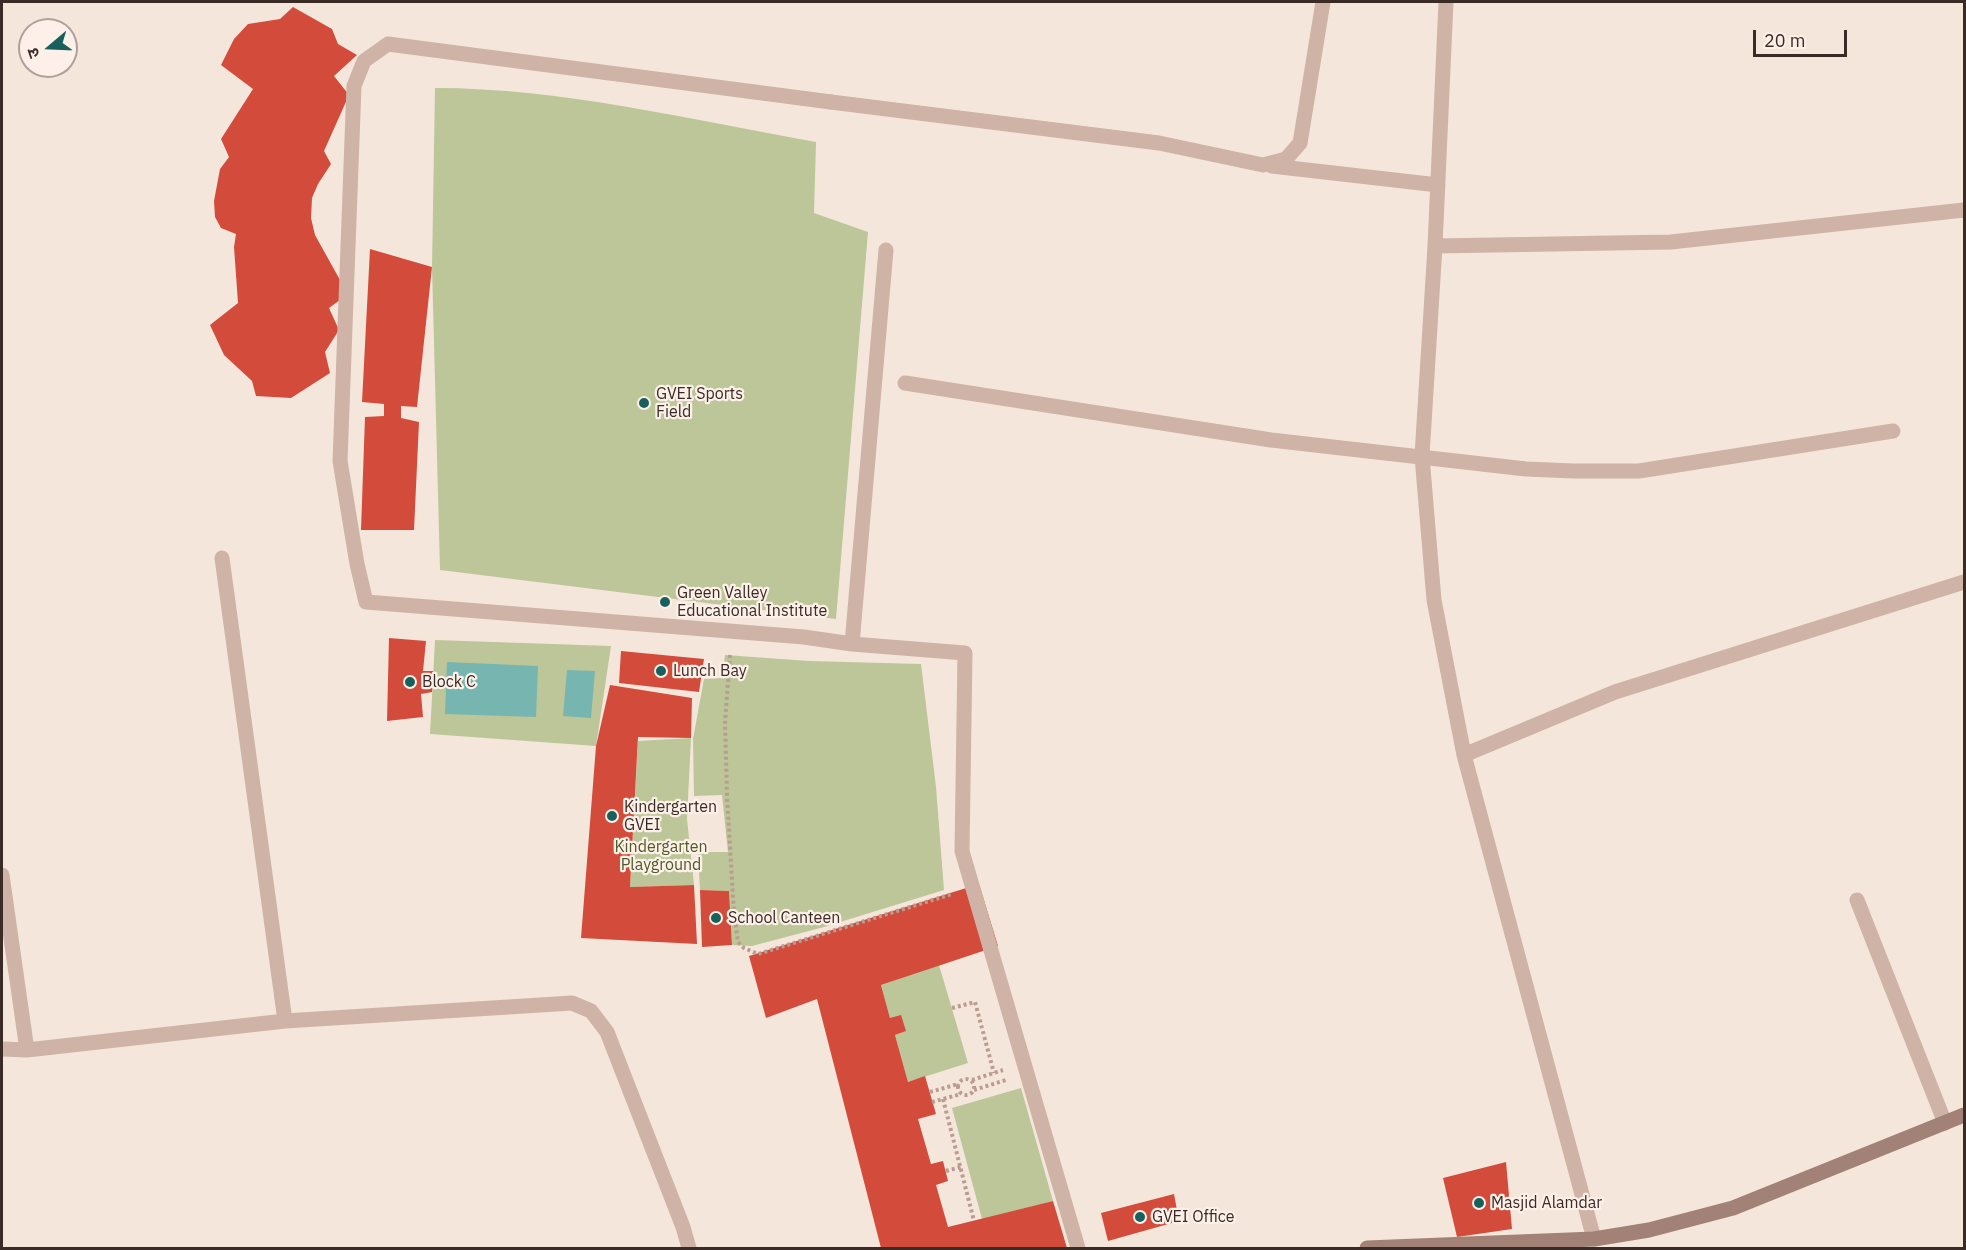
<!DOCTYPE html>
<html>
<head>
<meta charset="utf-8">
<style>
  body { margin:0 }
  #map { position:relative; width:1966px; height:1250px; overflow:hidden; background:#f5e6db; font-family:"IBM Plex Sans","Noto Sans Devanagari",sans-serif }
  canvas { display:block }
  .frame { position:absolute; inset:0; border:3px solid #3a2b27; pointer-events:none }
  .north { position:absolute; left:18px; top:18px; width:60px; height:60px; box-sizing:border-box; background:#fcf0e8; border:2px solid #aea19b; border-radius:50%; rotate:251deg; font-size:16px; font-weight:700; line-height:24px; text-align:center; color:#3a2b27 }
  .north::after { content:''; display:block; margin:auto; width:21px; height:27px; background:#18605c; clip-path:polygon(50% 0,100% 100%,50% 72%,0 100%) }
  .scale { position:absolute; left:1753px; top:30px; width:94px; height:27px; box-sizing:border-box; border:3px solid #3a2b27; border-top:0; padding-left:8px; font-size:18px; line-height:21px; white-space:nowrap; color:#3a2b27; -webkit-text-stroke:4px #fcf0e8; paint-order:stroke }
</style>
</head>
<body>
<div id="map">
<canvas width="1966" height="1250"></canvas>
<div class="frame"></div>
<div class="north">उ</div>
<div class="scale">20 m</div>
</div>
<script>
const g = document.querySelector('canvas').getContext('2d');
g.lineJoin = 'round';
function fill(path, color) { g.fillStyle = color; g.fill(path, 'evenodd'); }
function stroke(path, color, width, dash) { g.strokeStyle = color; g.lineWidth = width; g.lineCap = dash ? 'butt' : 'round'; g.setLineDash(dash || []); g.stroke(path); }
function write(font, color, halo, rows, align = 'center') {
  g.font = font + ' "IBM Plex Sans",sans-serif'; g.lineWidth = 4.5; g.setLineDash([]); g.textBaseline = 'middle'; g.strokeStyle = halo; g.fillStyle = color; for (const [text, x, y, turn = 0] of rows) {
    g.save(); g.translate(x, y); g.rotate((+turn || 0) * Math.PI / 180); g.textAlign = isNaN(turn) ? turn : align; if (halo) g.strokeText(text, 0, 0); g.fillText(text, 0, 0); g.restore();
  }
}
fill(new Path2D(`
  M435 88C561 88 692 120 816 142L814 213 868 232 836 619 440 570 432 267Z
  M435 640 611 646 596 746 430 734Z
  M725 655 809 661 921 664 936 787 944 890 824 927 752 946 732 945 729 891 700 890 698 852H728L722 795 694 796 693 739 704 679 722 678Z
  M691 738 687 819 694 885 630 887 638 741Z
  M939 965 968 1063 908 1082 895 1035 905 1031 890 1018 881 985Z
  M1021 1088 1053 1201 982 1219 952 1108Z`), '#bcc699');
fill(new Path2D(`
  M447 662 538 666 536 717 445 714Z
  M567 670 595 671 591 718 563 716Z`), '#77b5b0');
fill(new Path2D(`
  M293 7 332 29 338 44 357 55 334 76 349 95 324 151 331 164 318 184 312 198 311 218 315 235 340 280V300L329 308 339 330 325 352 330 373 291 398 256 396 252 381 224 355 210 325 238 303 234 247 236 234 221 228 215 217 214 201 220 169 229 157 221 139 253 89 221 65 234 39 248 24 280 19Z
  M370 249 432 267 417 407 401 406V418L419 422 414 530H361L365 417 384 416V404L362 402Z
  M389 638 426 641 423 671H433L432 692 421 694 423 717 387 721Z
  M621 651 704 659 699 692 619 683Z
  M610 685 692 698 691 738 638 737 630 887 694 885 697 944 581 938 596 746Z
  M979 884 998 946 881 985 890 1018 901 1015 906 1031 895 1035 908 1082 925 1076 936 1114 918 1119 931 1164 943 1161 948 1181 936 1185 948 1227 1053 1201 1067 1248H881L817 999 766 1018 749 956Z
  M700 890 729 891 732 945 702 947Z
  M1506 1162 1512 1229 1457 1237 1443 1178Z
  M1174 1194 1179 1221 1108 1241 1101 1213Z`), '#d34c3b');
stroke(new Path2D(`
  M730 655 725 722 727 795 734 915 738 942 744 948 758 954 952 894
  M952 1008 975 1002 994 1073
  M958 1087a8 8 0 1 1 16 0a8 8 0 1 1-16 0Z
  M972 1080 1003 1070
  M974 1090 1006 1080
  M930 1092 958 1084
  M943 1099 974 1221
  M932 1102 961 1094
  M946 1171 961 1167`), '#ba9d90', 4, [3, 3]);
stroke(new Path2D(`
  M831 102 388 44 364 61 354 86 340 461 357 564 366 602 804 637 852 644 965 653 962 851 1078 1248
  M852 644 886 250`), '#ceb3a6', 15);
stroke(new Path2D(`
  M1446 2 1435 246 1422 456 1434 600 1464 755 1594 1239
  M831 102 1159 143 1263 165 1286 159 1300 143 1323 2
  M1272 166 1438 185
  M1435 246 1671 242 1964 210
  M905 383 1271 440 1526 469 1574 471H1639L1893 431
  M222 558 285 1021
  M1464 755 1615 692 1964 582
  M2 875 27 1050
  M1857 900 1945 1123
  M2 1049 27 1050 285 1021 572 1003 591 1011 607 1032 683 1227 689 1248`), '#ceb3a6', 15);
stroke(new Path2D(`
  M1367 1248 1594 1239 1649 1230 1733 1208 1964 1115`), '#a28177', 15);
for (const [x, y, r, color] of [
  [644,403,6,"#18605c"],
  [665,602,6,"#18605c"],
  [661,671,6,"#18605c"],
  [410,682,6,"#18605c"],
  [612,816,6,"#18605c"],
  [716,918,6,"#18605c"],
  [1479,1203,6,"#18605c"],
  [1140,1217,6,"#18605c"]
]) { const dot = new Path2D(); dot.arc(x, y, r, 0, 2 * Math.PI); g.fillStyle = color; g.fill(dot); stroke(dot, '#fcf0e8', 2); }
write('16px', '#3a2b27', '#fcf0e8', [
  ["GVEI Sports",656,394],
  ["Field",656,412],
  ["Green Valley",677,593],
  ["Educational Institute",677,611],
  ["Lunch Bay",673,671],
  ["Block C",422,682],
  ["Kindergarten",624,807],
  ["GVEI",624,825],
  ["School Canteen",728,918],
  ["Masjid Alamdar",1491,1203],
  ["GVEI Office",1152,1217]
], 'left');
write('16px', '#4f5b28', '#fcf0e8', [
  ["Kindergarten",661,847],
  ["Playground",661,865]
]);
</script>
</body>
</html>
